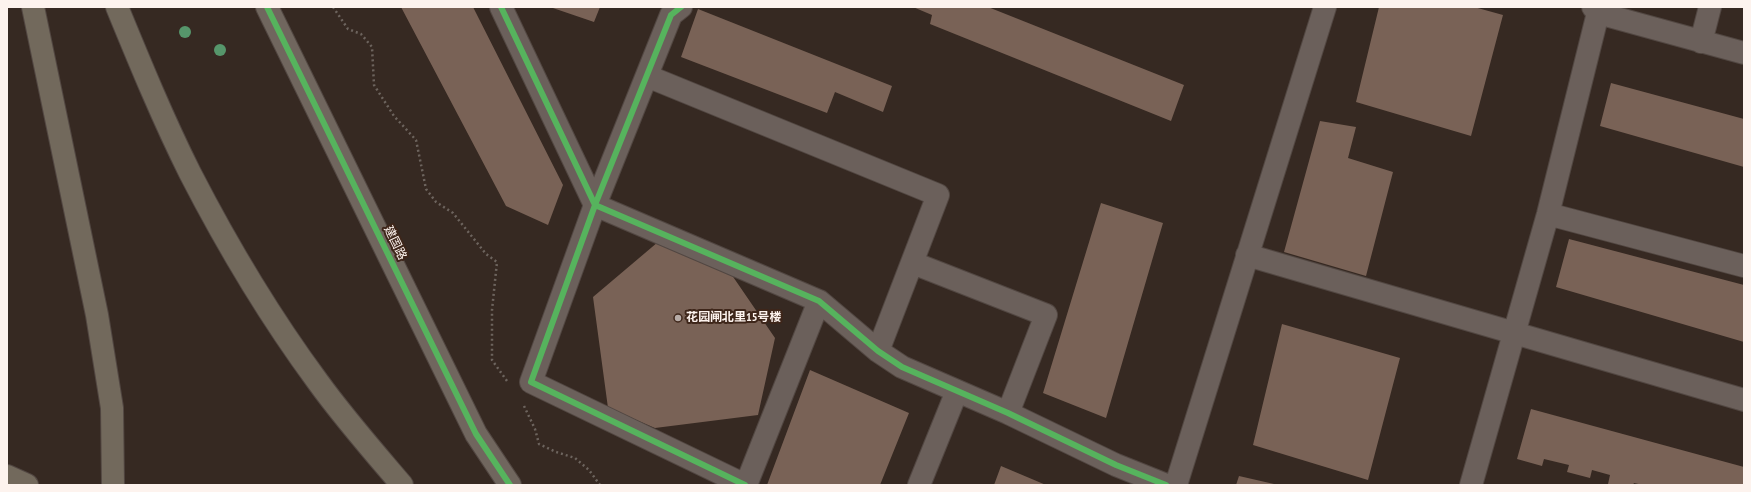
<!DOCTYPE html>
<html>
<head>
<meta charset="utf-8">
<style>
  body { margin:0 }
  #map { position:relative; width:1751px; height:492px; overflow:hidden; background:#362922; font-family:"PT Sans Narrow",sans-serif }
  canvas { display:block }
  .frame { position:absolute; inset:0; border:8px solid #fdf3ee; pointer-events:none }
</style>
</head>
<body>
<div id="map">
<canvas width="1751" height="492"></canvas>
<div class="frame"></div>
</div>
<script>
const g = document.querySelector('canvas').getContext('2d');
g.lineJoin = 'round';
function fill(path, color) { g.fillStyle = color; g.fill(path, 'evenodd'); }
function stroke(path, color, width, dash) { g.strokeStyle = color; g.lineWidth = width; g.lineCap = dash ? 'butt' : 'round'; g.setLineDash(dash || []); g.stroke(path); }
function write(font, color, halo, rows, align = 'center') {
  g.font = font + ' "PT Sans Narrow","Noto Sans SC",sans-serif'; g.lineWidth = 4; g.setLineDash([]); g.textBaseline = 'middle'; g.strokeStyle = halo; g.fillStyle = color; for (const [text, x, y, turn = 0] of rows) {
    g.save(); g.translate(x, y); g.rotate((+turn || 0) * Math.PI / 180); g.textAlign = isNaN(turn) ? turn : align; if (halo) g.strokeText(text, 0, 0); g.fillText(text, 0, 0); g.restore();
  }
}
fill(new Path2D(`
  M401 7H473L563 185 548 225 506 206Z
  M550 7H600L594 22Z
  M913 7H988L1184 85 1171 121 930 24 932 15Z
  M1379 7H1474L1503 15 1471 136 1356 102Z
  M698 9 892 86 883 112 835 92 827 113 681 57Z
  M1611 83 1744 119V167L1600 126Z
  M1320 121 1356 127 1348 158 1393 172 1366 276 1284 252Z
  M1101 203 1163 223 1106 418 1043 393Z
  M1569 239 1744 285V342L1556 287Z
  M658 242 725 265 775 338 758 415 655 428 608 408 593 297Z
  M1282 324 1400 358 1368 480 1253 445Z
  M810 370 909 413 880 485H767Z
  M1531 409 1744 467V485H1643L1634 483 1633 485H1613L1608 484 1610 475 1592 470 1590 478 1567 472 1569 465 1544 459 1542 466 1517 459Z
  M1001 466 1046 485H994Z
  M1239 476 1274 484V485H1236Z`), '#796256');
const street = new Path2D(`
  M501 7 595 205 531 382 745 485
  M681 7 671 15 595 205 819 301 878 351 902 367 1008 413 1116 465 1166 485
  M1598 13 1744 53
  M1701 42 1710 7
  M647 76 938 195 878 351
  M1548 214 1744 266
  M1247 255 1744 400
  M913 263 1046 315 1008 413
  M746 485 819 301
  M919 485 957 391
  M1176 485 1325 7
  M1471 485 1548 214 1598 13 1593 7`);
const secondary = new Path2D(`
  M267 7 476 434 510 485`);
const highway = new Path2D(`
  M33 7 97 315 112 408 113 485
  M117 7C140 63 163 119 190 173 227 245 270 317 318 382 344 418 373 451 402 485
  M7 476 27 485`);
stroke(street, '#524742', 24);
stroke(secondary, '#524742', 24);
stroke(highway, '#524742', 24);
stroke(new Path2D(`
  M333 7 348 29 361 34 372 47 374 85 394 116 416 140 426 189 436 202 453 213 486 254 497 262 492 310V360L507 381
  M524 406 535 429 539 444 556 452 575 458 589 470 600 485`), '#6d645e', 2.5, [2, 3]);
stroke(street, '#6b605b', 22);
stroke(secondary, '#70665e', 22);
stroke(highway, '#72695c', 22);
stroke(new Path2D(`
  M267 7 476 434 510 485
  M501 7 595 205 531 382 745 485
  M681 7 671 15 595 205 819 301 878 351 902 367 1008 413 1116 465 1166 485`), '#56b35d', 6);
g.fillStyle = '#56966b';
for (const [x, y] of [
  [185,32],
  [220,50]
]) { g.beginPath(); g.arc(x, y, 6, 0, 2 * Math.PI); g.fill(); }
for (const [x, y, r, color] of [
  [678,318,4,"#b7aca7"]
]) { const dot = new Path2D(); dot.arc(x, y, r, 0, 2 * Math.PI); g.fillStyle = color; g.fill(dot); stroke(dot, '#3e261a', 1.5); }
write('12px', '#fdf3ee', '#3e261a', [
  ["建国路",395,243,64]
]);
write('bold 12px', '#fdf3ee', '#3e261a', [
  ["花园闸北里15号楼",686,318]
], 'left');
</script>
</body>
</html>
